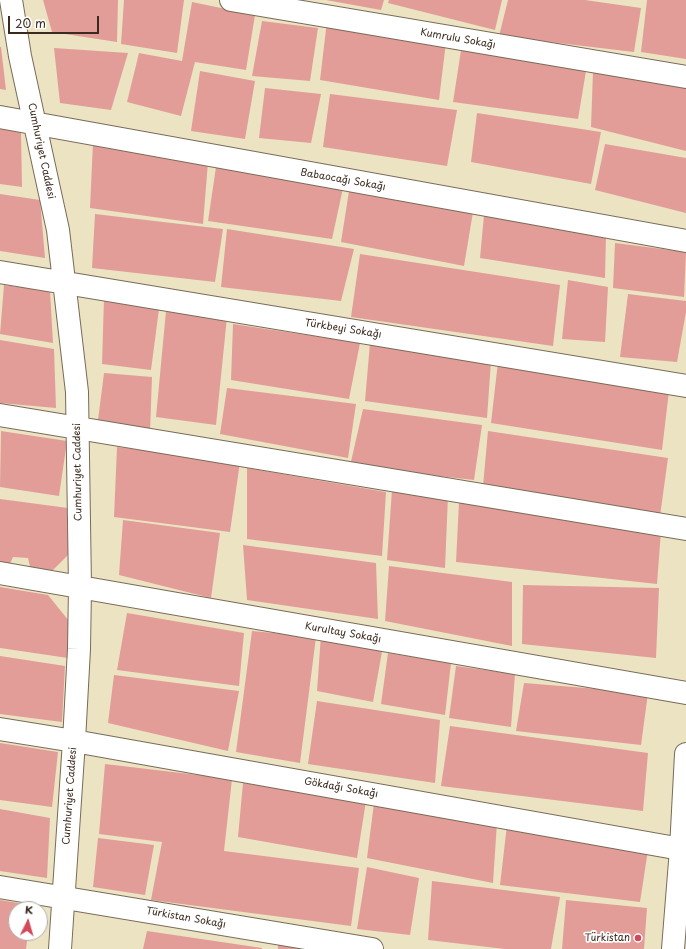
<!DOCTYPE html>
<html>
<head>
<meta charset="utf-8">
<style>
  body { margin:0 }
  #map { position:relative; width:686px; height:949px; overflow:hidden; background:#ece3c3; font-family:"Playpen Sans",sans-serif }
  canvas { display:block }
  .north { position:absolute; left:8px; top:901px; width:40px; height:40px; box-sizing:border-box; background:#fff; border:1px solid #b1aaa5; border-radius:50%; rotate:5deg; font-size:11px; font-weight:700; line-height:16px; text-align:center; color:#3b2a1e }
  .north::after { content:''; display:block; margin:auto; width:14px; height:18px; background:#d1495b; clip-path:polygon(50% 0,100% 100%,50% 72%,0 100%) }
  .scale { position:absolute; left:8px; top:16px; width:91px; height:18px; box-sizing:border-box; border:2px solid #3b2a1e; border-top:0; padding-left:5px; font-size:12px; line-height:14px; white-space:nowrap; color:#3b2a1e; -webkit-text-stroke:3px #fff; paint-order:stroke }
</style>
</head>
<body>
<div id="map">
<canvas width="686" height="949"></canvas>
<div class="north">K</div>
<div class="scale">20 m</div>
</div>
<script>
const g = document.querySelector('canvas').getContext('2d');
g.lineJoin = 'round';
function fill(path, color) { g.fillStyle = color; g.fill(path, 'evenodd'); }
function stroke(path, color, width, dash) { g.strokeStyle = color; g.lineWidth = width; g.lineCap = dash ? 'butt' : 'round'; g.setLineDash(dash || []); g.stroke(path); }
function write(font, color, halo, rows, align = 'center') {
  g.font = font + ' "Playpen Sans",sans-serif'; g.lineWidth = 3.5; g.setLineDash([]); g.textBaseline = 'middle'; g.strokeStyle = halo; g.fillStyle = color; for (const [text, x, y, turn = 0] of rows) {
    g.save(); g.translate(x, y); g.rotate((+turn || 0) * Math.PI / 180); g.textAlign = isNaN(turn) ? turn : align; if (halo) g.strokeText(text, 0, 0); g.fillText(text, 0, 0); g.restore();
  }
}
fill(new Path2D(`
  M43 0H118L117 42 52 32Z
  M124 0H184L177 53 121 44Z
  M326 0H384L381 10Z
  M389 0H502L495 30 388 3Z
  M508 0H585L641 8 634 52 499 36Z
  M647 0H686V59L641 52Z
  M192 2 255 15 246 70 195 62 181 116 127 102 139 53 182 61Z
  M262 21 318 28 310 81 252 76Z
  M327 21 446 42 439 100 320 80Z
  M462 44 587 65 578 119 453 102Z
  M0 47H1L6 90 0 89Z
  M54 48 128 53 111 110 60 103Z
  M200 71 255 81 245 139 191 131Z
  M593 71 686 86V151L591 127Z
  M265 88 321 94 311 143 259 138Z
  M330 94 457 110 447 166 323 147Z
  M477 113 601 132 591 184 471 162Z
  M0 128 21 132 22 187 0 184Z
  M93 142 208 162 203 224 90 208Z
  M605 144 686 158V213L595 190Z
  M216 167 343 188 332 239 208 221Z
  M349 191 473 212 464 266 341 242Z
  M0 194 40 200 45 258 0 251Z
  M95 214 223 229 215 282 92 268Z
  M484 215 606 234 605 278 480 258Z
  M227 229 354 249 341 301 221 287Z
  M615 243 686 252 684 297 613 288Z
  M360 254 560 285 553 346 351 317Z
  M568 280 608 287 605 342 562 339Z
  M4 285 50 291 53 343 0 334Z
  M628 294 686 301V312L677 362 620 357Z
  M104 298 159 309 151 370 102 364Z
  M166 311 227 317 216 425 156 417Z
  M233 324 360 343 349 399 231 380Z
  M0 340 54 349 56 408 0 403Z
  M370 343 491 361 487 418 365 401Z
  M498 362 669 391 662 450 491 423Z
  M104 373 152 377 150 433 98 420Z
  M227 388 356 404 348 458 220 434Z
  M363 409 482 425 474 480 350 466Z
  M1 431 67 441 59 496 0 487Z
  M488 431 668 458 660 516 483 486Z
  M117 447 240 462 230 532 114 517Z
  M247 468 386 492 382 556 247 539Z
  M392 490 448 496 445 568 387 560Z
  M0 499 68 508 73 550 51 572 31 571 28 558 13 557 9 566 0 564Z
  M459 502 661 531 657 584 456 562Z
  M123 520 220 533 211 598 119 575Z
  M243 545 376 563 378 619 247 600Z
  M389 566 512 582V646L385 621Z
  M523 585 659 588 656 658 522 644Z
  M0 587 48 595 73 626 68 658 0 648Z
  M127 613 244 633 239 686 117 670Z
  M252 631 316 637 300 763 236 752Z
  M321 635 383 646 373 702 317 691Z
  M388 653 451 663 445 715 381 704Z
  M0 656 65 666 62 722 0 714Z
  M456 666 515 674 511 727 449 718Z
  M114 675 239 691 228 751 108 723Z
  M524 683 648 693 641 745 516 731Z
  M317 701 440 720 435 783 308 764Z
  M450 726 648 753 643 811 441 786Z
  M0 743 58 752 52 807 0 800Z
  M105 764 232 779 224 851 359 868 351 926 151 900 162 842 99 834Z
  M243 783 366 801 357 858 238 837Z
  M374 803 497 822 493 883 367 858Z
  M0 809 50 818 47 878 0 871Z
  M507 825 648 850 640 902 500 885Z
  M98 838 154 845 145 895 93 887Z
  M367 867 419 878 410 935 357 929Z
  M432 881 560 897 551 949H505L428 940Z
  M0 900 31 905V909H16V933H28L26 949H0Z
  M566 900 647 908 644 949H562Z
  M147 931 262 948V949H143Z
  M278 944 304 948V949H278Z`), '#e29d99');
const street = new Path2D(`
  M11 0 20 56 58 230 77 392 80 587 79 649 74 741 60 949
  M231 0 686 77
  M0 117 686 241
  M0 272 686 386
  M0 415 686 529
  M0 573 686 693
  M0 729 74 741 686 850
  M0 887 372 949`);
const secondary = new Path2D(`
  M673 949 681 849 686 754`);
stroke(street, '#796b58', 24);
stroke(secondary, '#796b58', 24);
stroke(street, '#fff', 22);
stroke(secondary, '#fff', 22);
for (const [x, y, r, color] of [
  [638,938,4,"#d1495b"]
]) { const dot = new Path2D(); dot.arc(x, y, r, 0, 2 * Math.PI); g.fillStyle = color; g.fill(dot); stroke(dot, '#fff', 1.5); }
write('10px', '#3b2a1e', '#fff', [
  ["Kumrulu Sokağı",458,39,10],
  ["Cumhuriyet Caddesi",41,151,78],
  ["Babaocağı Sokağı",343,180,10],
  ["Türkbeyi Sokağı",343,329,9],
  ["Cumhuriyet Caddesi",78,472,-91],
  ["Kurultay Sokağı",343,633,10],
  ["Gökdağı Sokağı",341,788,10],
  ["Cumhuriyet Caddesi",70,796,-86],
  ["Türkistan Sokağı",186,918,10]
]);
write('10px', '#3b2a1e', '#fff', [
  ["Türkistan",630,938]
], 'right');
</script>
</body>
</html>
